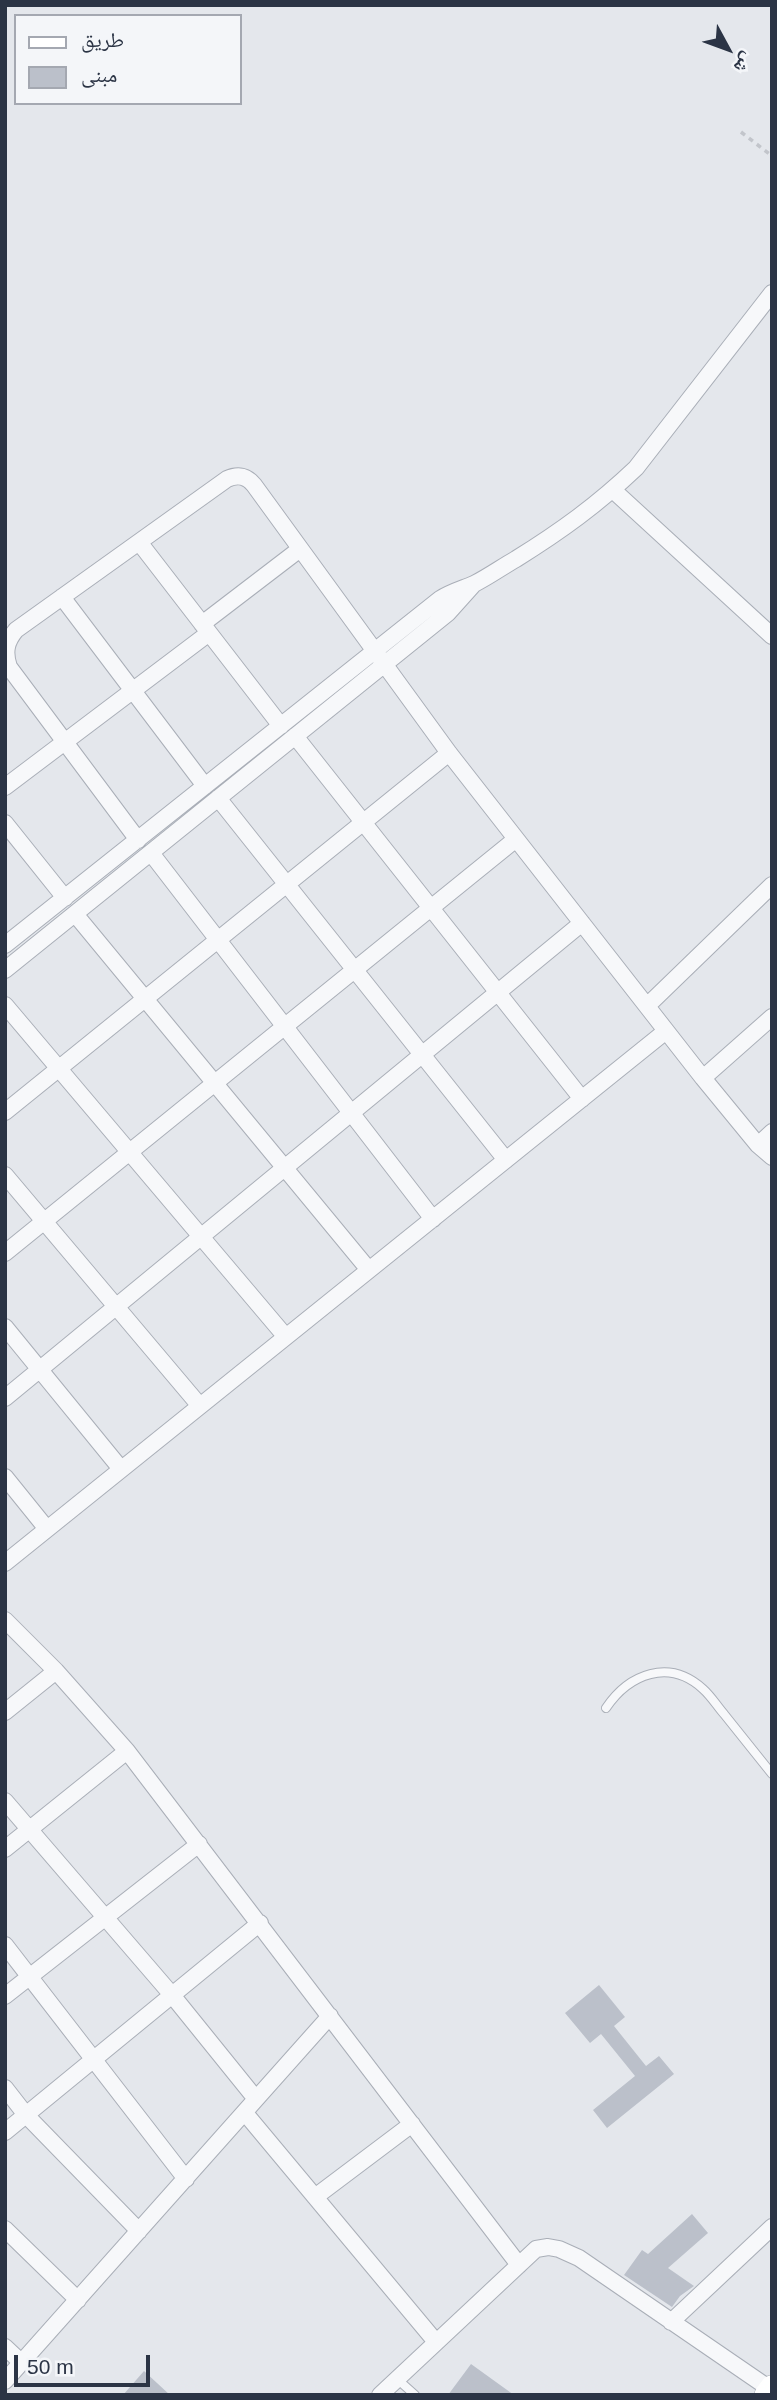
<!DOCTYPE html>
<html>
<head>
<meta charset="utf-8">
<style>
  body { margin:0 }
  #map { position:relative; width:777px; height:2400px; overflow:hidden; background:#e4e7ec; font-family:Arial,"Noto Naskh Arabic",sans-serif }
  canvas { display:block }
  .frame { position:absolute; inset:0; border:7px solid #2b3445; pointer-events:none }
  .legend { position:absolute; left:14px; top:14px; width:228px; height:91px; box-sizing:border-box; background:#f4f6f9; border:2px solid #a4a8b1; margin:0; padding:9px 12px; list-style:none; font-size:21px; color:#2b3445 }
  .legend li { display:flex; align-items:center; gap:14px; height:35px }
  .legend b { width:35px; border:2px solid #a4a8b1 }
  .north { position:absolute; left:693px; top:14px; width:70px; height:70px; -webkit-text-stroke:5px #f4f6f9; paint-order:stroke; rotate:131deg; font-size:19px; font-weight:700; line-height:28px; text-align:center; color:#2b3445 }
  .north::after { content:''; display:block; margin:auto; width:24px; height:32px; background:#2b3445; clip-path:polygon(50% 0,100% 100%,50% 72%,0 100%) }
  .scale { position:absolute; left:14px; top:2355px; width:136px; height:32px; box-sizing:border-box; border:4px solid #2b3445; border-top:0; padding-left:9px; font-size:21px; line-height:24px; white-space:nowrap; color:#2b3445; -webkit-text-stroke:5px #f4f6f9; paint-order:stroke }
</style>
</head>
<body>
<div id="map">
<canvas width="777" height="2400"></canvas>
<div class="frame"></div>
<ul class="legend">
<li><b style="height:9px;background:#fff"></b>طريق</li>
<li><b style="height:19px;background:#bbc0ca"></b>مبنى</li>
</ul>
<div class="north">ش</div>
<div class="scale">50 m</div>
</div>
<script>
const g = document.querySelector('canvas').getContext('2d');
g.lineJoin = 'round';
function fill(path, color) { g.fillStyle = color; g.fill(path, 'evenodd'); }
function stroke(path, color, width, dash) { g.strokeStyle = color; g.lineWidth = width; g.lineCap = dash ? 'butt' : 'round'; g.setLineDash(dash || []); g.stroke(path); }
fill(new Path2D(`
  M599 1985 625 2017 614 2026 646 2066 659 2056 674 2074 607 2128 593 2110 635 2076 601 2034 590 2043 565 2013Z
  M692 2214 708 2233 668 2268 694 2286 680 2296 672 2307 624 2275 642 2250 648 2254Z
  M471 2364 514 2395H448Z
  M144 2371 170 2395H123Z`), '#bbc0ca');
const service = new Path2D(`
  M606 1708C629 1674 669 1658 703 1689 711 1696 717 1706 724 1714 740 1734 756 1754 772 1774
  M396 2378 415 2395`);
const minor = new Path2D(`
  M613 490 772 636
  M139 542 281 726
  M62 597 205 786
  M202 624 300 549
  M295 736 582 1099
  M5 787 209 633
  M218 798 506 1160
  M5 823 65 898
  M138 840 9 667C4 652 6 642 16 630L227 479C238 474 247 476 254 485L449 753 703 1078 758 1145 772 1157
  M151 853 433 1219
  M75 914 369 1270
  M5 945 440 599C451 592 462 589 474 584 488 577 502 567 516 559 561 531 597 505 636 468L772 293
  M5 970 448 613 474 584
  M5 1005 286 1337
  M647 1006 772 885
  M703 1078 772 1017
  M5 1112 449 753
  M758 1145 772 1132
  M5 1175 200 1406
  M5 1253 516 839
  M5 1327 121 1469
  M5 1398 582 923
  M5 1477 47 1529
  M5 1563 666 1031
  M5 1620 56 1671 127 1751 519 2265
  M5 1712 56 1671
  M5 1801 172 1995 256 2099
  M5 1849 127 1751
  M5 1945 186 2179
  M5 1996 199 1844
  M5 2088 26 2115 139 2231
  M245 2113 436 2342
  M5 2132 260 1923
  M315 2197 412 2124
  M5 2229 78 2300
  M671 2322 772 2227
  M5 2347 22 2363
  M5 2381 330 2016
  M380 2395 536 2249 548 2247 559 2249 579 2258 770 2389`);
const secondary = new Path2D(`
  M766 2395 772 2387`);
stroke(service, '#a9aeb7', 10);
stroke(minor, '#a9aeb7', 18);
stroke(secondary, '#a9aeb7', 24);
stroke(new Path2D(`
  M741 132 772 156`), '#c2c5cb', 3.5, [5, 5]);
stroke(service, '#f7f8fa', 8);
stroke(minor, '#f7f8fa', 16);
stroke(secondary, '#fff', 23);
</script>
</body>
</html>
